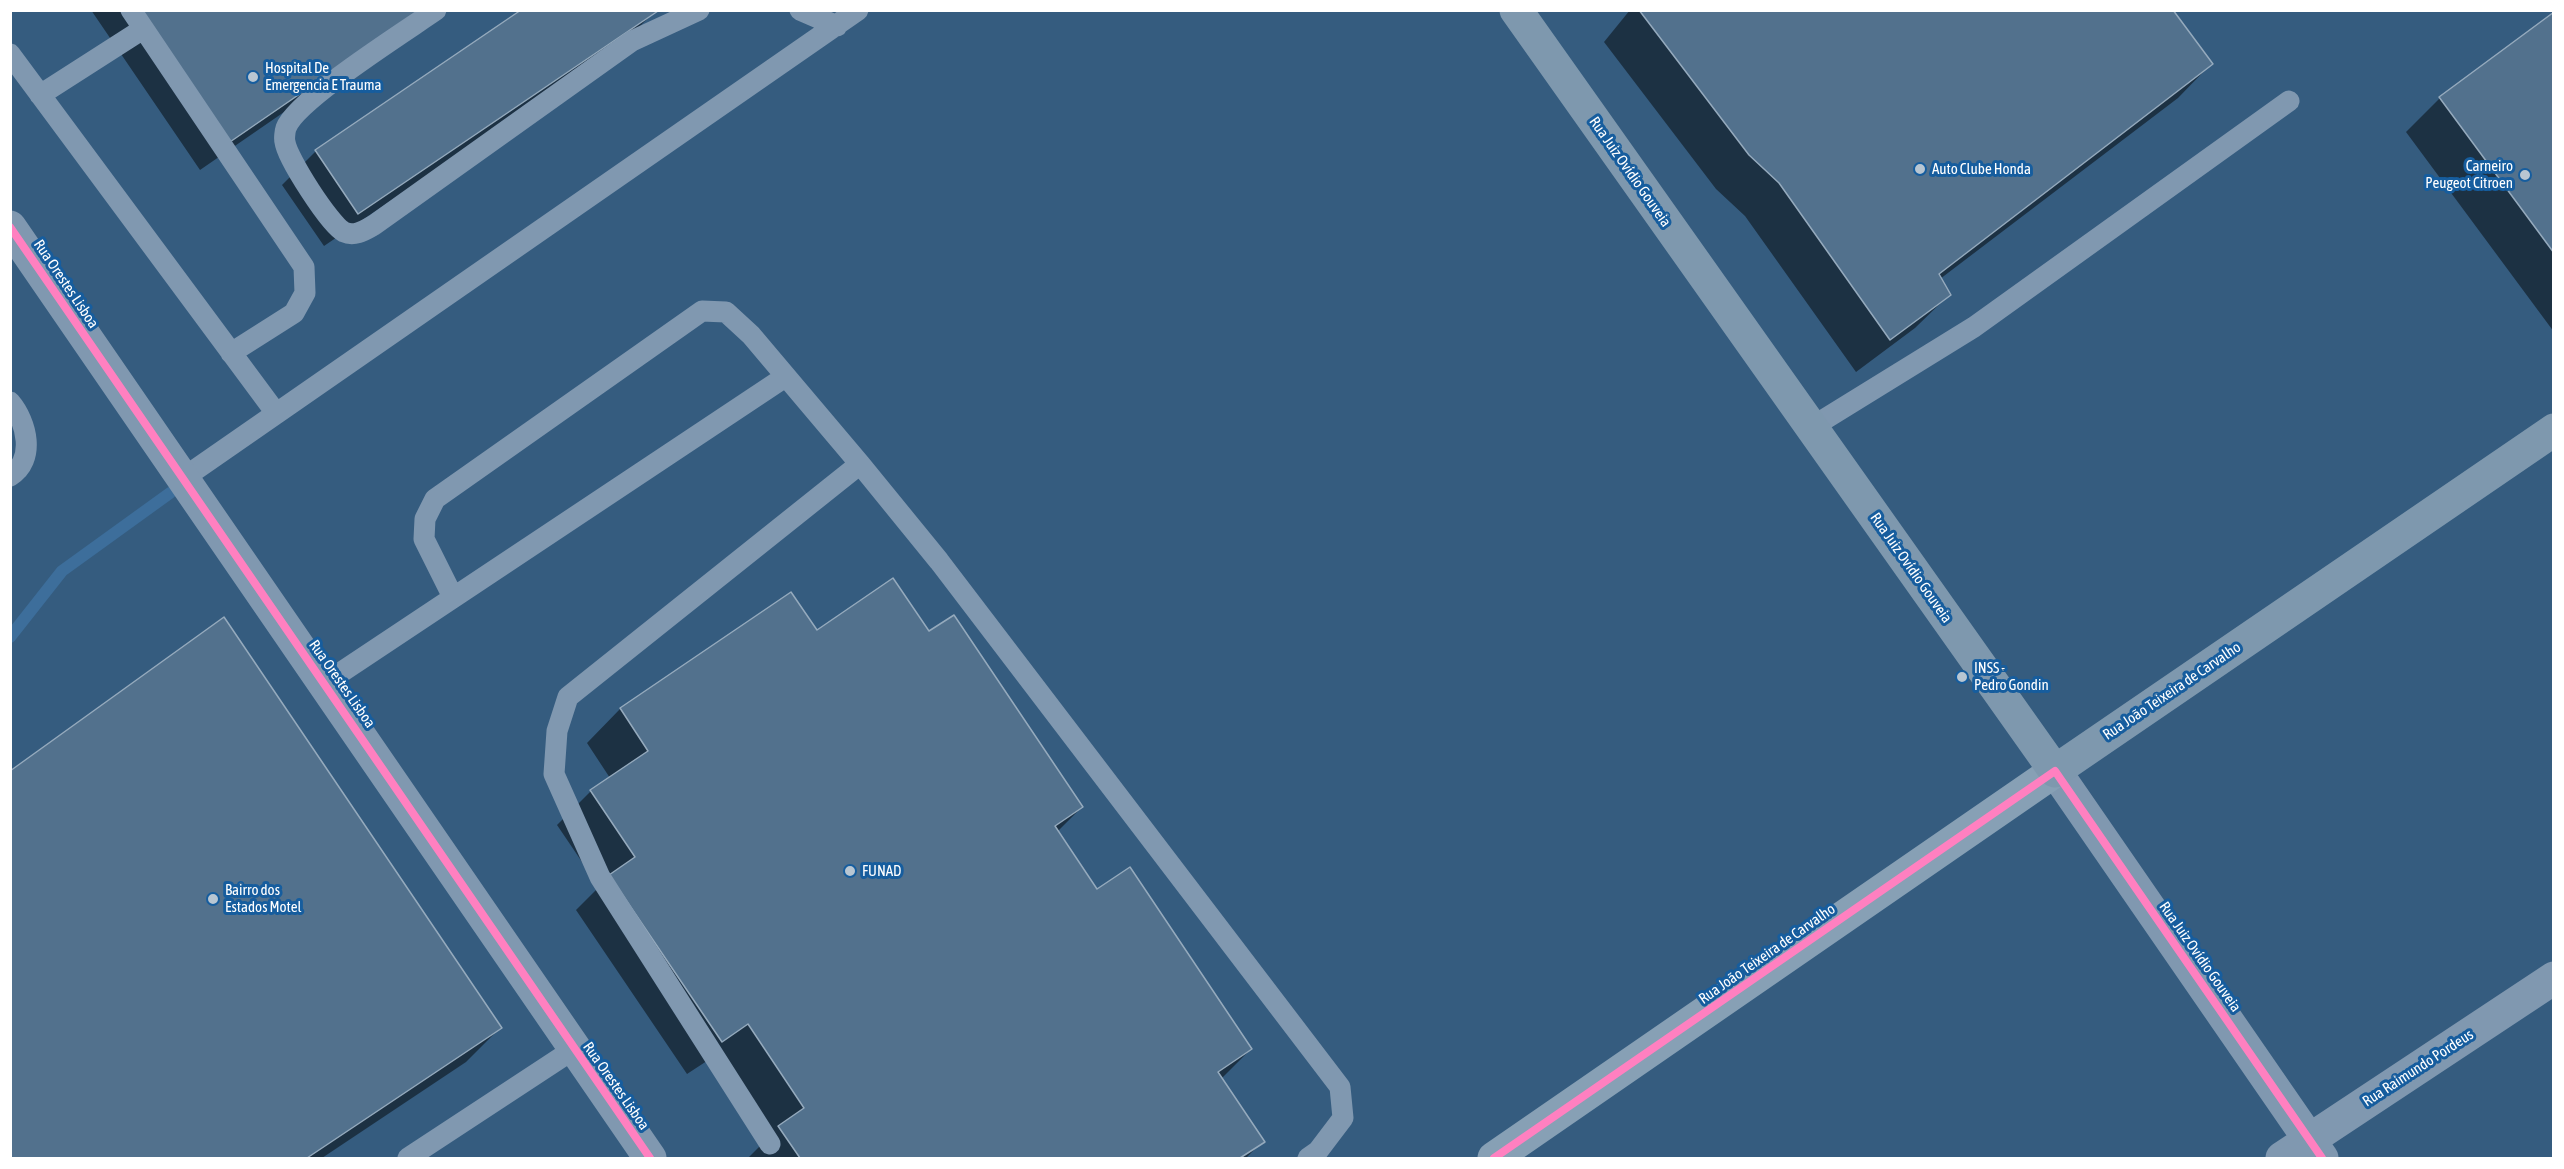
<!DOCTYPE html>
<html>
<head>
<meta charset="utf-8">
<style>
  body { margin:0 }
  #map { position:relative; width:2564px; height:1169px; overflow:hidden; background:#355c7f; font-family:"Asap Condensed",sans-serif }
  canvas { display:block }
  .frame { position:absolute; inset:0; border:12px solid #fff; pointer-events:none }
</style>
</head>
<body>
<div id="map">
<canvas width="2564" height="1169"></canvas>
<div class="frame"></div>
</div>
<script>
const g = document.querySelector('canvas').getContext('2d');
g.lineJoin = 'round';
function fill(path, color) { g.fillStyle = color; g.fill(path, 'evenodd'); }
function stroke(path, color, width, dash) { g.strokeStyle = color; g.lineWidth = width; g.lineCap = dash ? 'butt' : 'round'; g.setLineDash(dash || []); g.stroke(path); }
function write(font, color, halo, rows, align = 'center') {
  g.font = font + ' "Asap Condensed",sans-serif'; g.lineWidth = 6; g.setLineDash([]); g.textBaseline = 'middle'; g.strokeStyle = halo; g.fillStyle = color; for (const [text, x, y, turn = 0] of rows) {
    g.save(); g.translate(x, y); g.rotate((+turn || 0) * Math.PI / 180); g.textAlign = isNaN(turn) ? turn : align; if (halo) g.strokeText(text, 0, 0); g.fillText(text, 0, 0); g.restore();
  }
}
fill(new Path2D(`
  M91 10H432L200 170Z
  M524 10H656L622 44 324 246 282 185 316 151Z
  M1630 10H2172L2211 64 2178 98 1940 279 1949 295 1915 328 1856 372 1745 216 1716 189 1604 42Z
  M2554 14V332L2406 132 2440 98Z
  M791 594 816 632 929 633 1082 807 1057 832 1097 891 1251 1049 1221 1079 1263 1141 1246 1158H748L768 1138 713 1057 687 1074 576 910 599 887 557 825 591 791 610 778 587 743 620 709Z
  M10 772 500 1028 466 1062 322 1158H10Z`), '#0007');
stroke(new Path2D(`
  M10 637 62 571 170 493`), '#3d6e9b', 12);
const building = new Path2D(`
  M135 10H422L227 144Z
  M521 10 658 11 358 214 315 150Z
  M1639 10H2173L2213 64 1939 274 1951 295 1890 340 1779 183 1749 155Z
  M2554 12V253L2439 97Z
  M893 578 929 631 954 615 1083 807 1055 826 1097 889 1130 867 1252 1049 1218 1072 1265 1142 1240 1158H800L778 1126 804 1108 748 1024 722 1042 609 875 635 857 590 790 648 751 620 708 791 592 817 630Z
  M224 617 502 1028 307 1158H10V771Z`);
fill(building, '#52718d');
stroke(building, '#95aabd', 1.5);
stroke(new Path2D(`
  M131 10 304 267 305 293 294 313 231 353
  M436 10C406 31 296 100 286 128 285 131 284 139 285 142 287 158 330 225 344 232 355 237 365 230 374 225L632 41 699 10
  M800 10 837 26
  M10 54 276 413
  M40 95 143 29
  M10 402C27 422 36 460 10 476
  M1812 427 1974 327 2289 101
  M182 479 858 10
  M453 597 424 539 425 519 435 499 702 311 726 312 751 335 860 464 939 561 1340 1087 1343 1118 1318 1151 1308 1158
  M325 683 785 377
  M770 1144 600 877 554 774 557 731 568 697 860 464
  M408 1158 574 1049`), '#8098b0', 21);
stroke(new Path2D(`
  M10 227 650 1158
  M2055 771 2322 1158
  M2282 1158 2554 978`), '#8098b0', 33);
stroke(new Path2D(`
  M1494 1158 2055 771`), '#87a0b5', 33);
stroke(new Path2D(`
  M1516 10 2055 771 2554 430`), '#7e98ae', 33);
stroke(new Path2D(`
  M10 227 650 1158
  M1494 1158 2055 771 2322 1158`), '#ff80c0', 8);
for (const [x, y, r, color] of [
  [253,77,6,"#b8c6d2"],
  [1920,169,6,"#b8c6d2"],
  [2525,175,6,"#b8c6d2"],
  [1962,677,6,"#b8c6d2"],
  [850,871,6,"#b8c6d2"],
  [213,899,6,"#b8c6d2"]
]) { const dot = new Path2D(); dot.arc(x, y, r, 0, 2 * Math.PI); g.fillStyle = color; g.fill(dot); stroke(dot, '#165d9e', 2); }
write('15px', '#fff', '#165d9e', [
  ["Hospital De",265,68],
  ["Emergencia E Trauma",265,85],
  ["Carneiro",2513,166,"right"],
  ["Peugeot Citroen",2513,183,"right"],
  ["Auto Clube Honda",1932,169],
  ["INSS -",1974,668],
  ["Pedro Gondin",1974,685],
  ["FUNAD",862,871],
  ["Bairro dos",225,890],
  ["Estados Motel",225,907]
], 'left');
write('15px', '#fff', '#165d9e', [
  ["Rua Juiz Ovídio Gouveia",1630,172,55],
  ["Rua Orestes Lisboa",66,284,56],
  ["Rua Juiz Ovídio Gouveia",1911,568,55],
  ["Rua Orestes Lisboa",342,684,55],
  ["Rua João Teixeira de Carvalho",2172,691,-34],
  ["Rua João Teixeira de Carvalho",1767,954,-35],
  ["Rua Juiz Ovídio Gouveia",2200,957,55],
  ["Rua Raimundo Pordeus",2418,1068,-33],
  ["Rua Orestes Lisboa",616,1086,55]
]);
</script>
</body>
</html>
